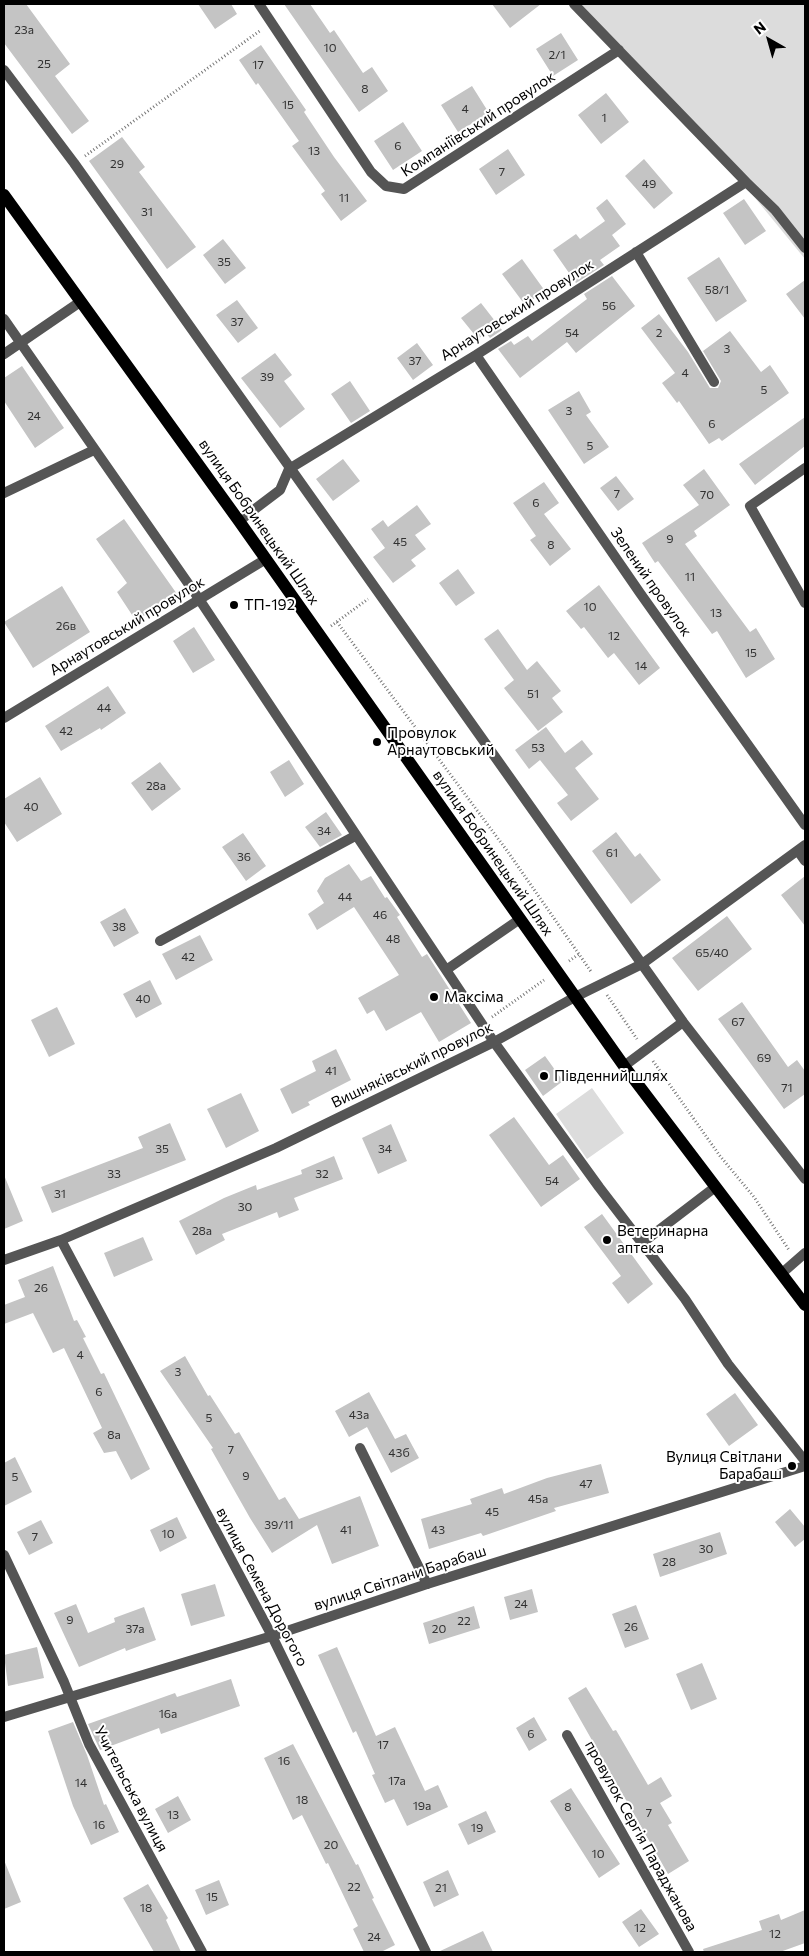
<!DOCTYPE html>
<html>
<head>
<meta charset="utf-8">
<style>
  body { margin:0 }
  #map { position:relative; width:809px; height:1956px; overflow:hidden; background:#fff; font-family:Commissioner,sans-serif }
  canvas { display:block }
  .frame { position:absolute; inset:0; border:5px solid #000; pointer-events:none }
  .north { position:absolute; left:744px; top:15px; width:50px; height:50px; -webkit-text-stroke:4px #fff; paint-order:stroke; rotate:322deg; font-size:14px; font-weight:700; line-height:20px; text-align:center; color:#000 }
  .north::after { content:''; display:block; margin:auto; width:18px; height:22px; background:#000; clip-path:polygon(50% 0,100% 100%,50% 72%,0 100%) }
</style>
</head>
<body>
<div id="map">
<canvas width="809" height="1956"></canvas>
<div class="frame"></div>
<div class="north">N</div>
</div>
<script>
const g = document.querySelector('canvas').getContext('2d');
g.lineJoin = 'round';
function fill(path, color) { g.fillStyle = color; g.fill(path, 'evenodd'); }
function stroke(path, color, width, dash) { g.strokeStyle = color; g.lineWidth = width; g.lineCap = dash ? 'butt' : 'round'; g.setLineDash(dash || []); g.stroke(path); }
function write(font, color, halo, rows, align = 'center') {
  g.font = font + ' Commissioner,sans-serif'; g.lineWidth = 4; g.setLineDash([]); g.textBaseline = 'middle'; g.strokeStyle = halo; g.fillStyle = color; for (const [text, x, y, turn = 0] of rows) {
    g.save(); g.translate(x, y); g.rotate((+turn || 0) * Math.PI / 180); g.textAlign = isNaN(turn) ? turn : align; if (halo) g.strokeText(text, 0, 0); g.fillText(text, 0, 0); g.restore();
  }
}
fill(new Path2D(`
  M581 4H805V259L751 193Z
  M592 1088 624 1133 587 1159 556 1114Z`), '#dcdcdc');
fill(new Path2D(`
  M4 4H26L70 64 55 76 89 121 72 134 4 43Z
  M198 4H231L237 14 215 29Z
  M284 4H310L330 33 334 30 363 73 372 67 388 91 359 112Z
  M492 4H541L510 28Z
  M561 33 578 60 553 76 536 49Z
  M261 45 306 110 304 112 334 157 367 201 341 221 321 194 325 191 292 146 299 141 258 83 256 85 239 60Z
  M472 86 489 113 458 132 441 105Z
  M606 93 629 122 601 144 578 115Z
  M403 122 422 151 393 170 374 141Z
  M122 137 145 167 139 172 196 247 167 269 89 161Z
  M508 149 525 175 496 195 479 169Z
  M644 159 673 193 654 209 625 176Z
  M607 199 626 224 612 235 620 246 600 260 604 265 576 283 553 250 576 234 580 239 605 221 596 208Z
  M744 199 766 231 745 245 723 213Z
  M223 239 246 268 225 284 203 255Z
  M719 257 747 301 716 322 687 278Z
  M522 259 545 291 525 305 502 274Z
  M612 276 635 306 576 353 567 342 520 378 498 349 511 341 514 345 528 336 532 341 587 299 584 294Z
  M805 280V319L786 294Z
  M237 300 258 328 238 343 216 315Z
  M481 303 502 330 490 338 486 333 478 339 461 318Z
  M659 314 688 352 710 388H718L721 381 703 351 730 331 761 372 770 365 789 393 722 441 719 438 709 444 679 401 677 403 662 383 675 373 641 328Z
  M417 343 433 365 413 380 397 358Z
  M275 353 292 375 284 381 305 409 280 428 241 378Z
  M22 366 64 428 35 448 4 401V378Z
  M350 381 370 411 351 423 331 394Z
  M579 391 591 412 586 415 609 447 584 464 548 410Z
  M805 417V446L755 485 739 464Z
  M343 459 360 481 333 501 316 479Z
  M704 469 730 505 694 531 697 536 685 544 750 632 756 628 775 659 746 678 717 631 712 634 658 561 655 563 642 543 699 505 683 485Z
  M616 476 634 499 618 511 600 488Z
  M544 482 559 503 544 514 571 549 550 566 530 540 536 536 513 503Z
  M417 505 431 524 415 535 426 549 411 560 416 566 393 583 373 557 385 548 371 529 383 520 388 527Z
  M124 519 177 594 136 621 117 592 127 583 96 539Z
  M458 569 475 593 456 606 439 583Z
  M599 585 660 668 639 685 614 653 608 658 584 627 581 629 566 611Z
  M62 586 90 632 33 668 4 622Z
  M194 627 215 660 193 673 173 641Z
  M498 629 527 670 537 661 561 691 552 698 563 712 538 731 504 688 514 680 484 639Z
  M108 686 126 713 101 730 100 728 61 751 45 726Z
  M546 727 565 753 582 740 593 754 575 768 599 799 571 821 557 803 568 795 540 760 529 769 515 750Z
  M289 760 304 784 285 797 270 772Z
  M160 762 181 789 152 811 131 783Z
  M40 777 62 814 17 842 4 822V799Z
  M326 812 342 835 320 847 305 827Z
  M616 832 635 857 640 853 661 880 631 904 592 851Z
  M243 833 266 866 246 881 222 847Z
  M349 864 361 881 371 876 385 898 387 897 400 915 397 917 422 957 427 954 471 1023 439 1042 421 1012 386 1031 374 1010 367 1014 358 998 399 975 397 972 354 907 317 930 308 914 324 903 317 891 325 878Z
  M805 876V926L781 895Z
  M125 908 139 933 114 947 100 922Z
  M727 916 752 949 698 991 672 958Z
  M200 935 213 960 176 980 162 954Z
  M150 980 162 1004 136 1018 123 994Z
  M742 1002 788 1067 797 1060 805 1071V1094L784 1109 718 1019Z
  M57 1007 75 1044 49 1057 31 1020Z
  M336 1049 351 1080 308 1102 310 1105 292 1114 280 1089 316 1071 312 1061Z
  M545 1056 563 1081 543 1096 525 1070Z
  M241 1093 259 1131 226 1148 207 1109Z
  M514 1117 549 1165 563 1155 580 1179 541 1207 489 1135Z
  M170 1123 186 1160 52 1213 41 1187 143 1148 138 1137Z
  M391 1124 407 1161 378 1174 362 1138Z
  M334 1156 343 1179 294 1198 299 1210 279 1218 277 1212 222 1234 225 1240 196 1255 179 1221 224 1198 256 1185 257 1190 302 1174 301 1170Z
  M4 1175 23 1221 4 1229Z
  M602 1214 653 1284 628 1304 612 1283 621 1276 584 1227Z
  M143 1237 153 1260 114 1277 104 1253Z
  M53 1266 74 1321 77 1320 86 1337 83 1338 101 1374 104 1373 150 1469 131 1480 116 1451 104 1453 93 1433 102 1428 64 1348 53 1353 33 1313 4 1324V1305L25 1297 18 1280Z
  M185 1356 208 1396 210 1395 235 1434 239 1432 279 1500 285 1497 299 1519 360 1496 379 1546 332 1564 317 1525 272 1553 250 1518 211 1449 213 1448 160 1371Z
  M369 1392 395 1439 406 1434 419 1458 391 1473 367 1427 349 1437 335 1411Z
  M735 1393 758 1425 729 1446 706 1414Z
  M15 1457 32 1492 4 1506V1463Z
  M601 1464 609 1493 554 1508 556 1511 483 1536 481 1533 429 1549 421 1519 472 1504 470 1499 502 1488 504 1494 547 1478Z
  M790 1509 805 1527V1539L795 1547 775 1522Z
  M177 1517 187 1538 160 1552 150 1530Z
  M41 1520 53 1543 29 1555 17 1532Z
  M720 1532 727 1554 660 1577 653 1554Z
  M215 1584 225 1616 191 1626 181 1594Z
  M532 1589 538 1612 510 1620 504 1597Z
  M76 1604 88 1633 115 1622 114 1618 144 1607 156 1640 126 1651 125 1648 79 1667 54 1613Z
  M636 1605 649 1639 625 1648 612 1614Z
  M474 1606 480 1628 429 1644 423 1623Z
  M37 1647 44 1678 8 1686 4 1655Z
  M337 1647 376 1736 395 1727 425 1791 438 1785 448 1807 407 1826 394 1799 385 1803 372 1775 375 1774 356 1731 353 1733 318 1655Z
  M702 1663 717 1699 691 1710 676 1674Z
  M231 1679 240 1706 161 1734 159 1728 100 1750 88 1724 175 1693 177 1697Z
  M586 1687 613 1731 616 1730 648 1785 661 1777 672 1796 660 1803 672 1823 668 1825 689 1861 668 1874 568 1698Z
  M534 1717 547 1740 529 1751 516 1728Z
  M73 1722 87 1755 104 1805 106 1804 119 1832 91 1845 73 1806 48 1731Z
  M293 1744 356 1865 358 1864 374 1898 372 1899 395 1945 381 1952H364L353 1929 358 1926 328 1863 326 1864 302 1815 293 1820 264 1758Z
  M571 1788 620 1864 599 1878 550 1801Z
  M178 1796 191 1820 168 1833 155 1809Z
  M486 1811 496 1832 468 1845 458 1824Z
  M4 1860 21 1902 4 1909Z
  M448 1870 459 1895 434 1907 423 1882Z
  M219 1880 229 1905 206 1915 195 1890Z
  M148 1884 168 1918 166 1920 181 1952H154L123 1898Z
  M641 1909 659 1934 639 1947 622 1922Z
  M805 1910V1943L780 1952H704L703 1949 762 1930 759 1921 779 1914 781 1920Z
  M483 1931 493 1952H438Z`), '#c4c4c4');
stroke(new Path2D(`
  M85 156 261 30
  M337 622 508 852 592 973
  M331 626 368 599
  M569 961 579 954
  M607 995 637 1039
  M492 1017 544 980
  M653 1061 720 1156 754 1197 789 1250`), '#777', 3, [1, 2.5]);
stroke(new Path2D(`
  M4 70 74 163 683 1022 805 1179
  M4 319 199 599 494 1042 599 1187 685 1299 728 1364 805 1461
  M4 354 80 302
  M4 493 94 450
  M160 941 355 836
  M446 970 520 919
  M624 1066 683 1022
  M642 1243 714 1188
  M781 1274 805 1253
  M360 1448 427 1584`), '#555', 10);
stroke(new Path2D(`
  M259 4 371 172 386 186 404 189 619 50
  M574 4 746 182
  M636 252 714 382
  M476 355 640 593 805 825
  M805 468 750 506 805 603
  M239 521 280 490 289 469 476 355 746 182 775 210 805 248
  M4 718 266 559
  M798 851 805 861
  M61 1240 272 1636 426 1952
  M4 1260 61 1240 276 1148 494 1042 575 997 642 964 805 845
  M4 1555 64 1682 89 1744 202 1952
  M567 1735 689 1952`), '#555', 10);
stroke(new Path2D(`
  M4 1717 272 1636 427 1584 805 1466`), '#555', 10);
stroke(new Path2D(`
  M4 195 239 521 624 1066 805 1305`), '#000', 12);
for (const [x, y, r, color] of [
  [234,605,5,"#000"],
  [377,742,5,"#000"],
  [434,997,5,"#000"],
  [544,1076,5,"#000"],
  [607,1240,5,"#000"],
  [792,1466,5,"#000"]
]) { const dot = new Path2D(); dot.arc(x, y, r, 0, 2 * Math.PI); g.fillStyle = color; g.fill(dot); stroke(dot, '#fff', 2); }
write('12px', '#313131', null, [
  ["23а",24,30],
  ["10",330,48],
  ["2/1",557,55],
  ["25",44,64],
  ["17",258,65],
  ["8",365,89],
  ["15",288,105],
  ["4",465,109],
  ["1",604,118],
  ["6",398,146],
  ["13",314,151],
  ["29",117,164],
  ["7",502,172],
  ["49",649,184],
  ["11",344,198],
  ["31",147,212],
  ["35",224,262],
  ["58/1",717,290],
  ["56",609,306],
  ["37",237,322],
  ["54",572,333],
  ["2",659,333],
  ["3",727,349],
  ["37",415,361],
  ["4",685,373],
  ["39",267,377],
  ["5",764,390],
  ["3",569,411],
  ["24",34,416],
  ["6",712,424],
  ["5",590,446],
  ["7",617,494],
  ["70",707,495],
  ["6",536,503],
  ["9",670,539],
  ["45",400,542],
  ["8",551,545],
  ["11",690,577],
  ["10",590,607],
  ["13",716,613],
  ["26в",66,626],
  ["12",614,636],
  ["15",751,653],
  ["14",641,666],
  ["51",533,694],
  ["44",104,708],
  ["42",66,731],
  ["53",538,748],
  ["28а",156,786],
  ["40",31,807],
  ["34",324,831],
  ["61",612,853],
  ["36",244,857],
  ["44",345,897],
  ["46",380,915],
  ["38",119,927],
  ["48",393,939],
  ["65/40",712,953],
  ["42",188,957],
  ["40",143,999],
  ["67",738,1022],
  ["69",764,1058],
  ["41",331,1071],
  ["71",787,1088],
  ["35",162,1149],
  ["34",385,1149],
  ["33",114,1174],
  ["32",322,1174],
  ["54",552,1181],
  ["31",60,1194],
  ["30",245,1207],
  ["28а",202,1231],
  ["26",41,1288],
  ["4",80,1355],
  ["3",178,1372],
  ["6",99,1392],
  ["43а",359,1415],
  ["5",209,1418],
  ["8а",114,1435],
  ["7",231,1450],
  ["43б",399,1453],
  ["9",246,1476],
  ["5",15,1477],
  ["47",586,1484],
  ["45а",538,1499],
  ["45",492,1512],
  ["39/11",279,1525],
  ["41",346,1530],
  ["43",438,1530],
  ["10",168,1534],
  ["7",35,1537],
  ["30",706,1549],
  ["28",669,1562],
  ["24",521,1604],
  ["9",70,1620],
  ["22",464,1621],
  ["26",631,1627],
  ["37а",135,1629],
  ["20",439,1629],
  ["16а",168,1714],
  ["6",531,1734],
  ["17",383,1745],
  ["16",284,1761],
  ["17а",397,1781],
  ["14",81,1783],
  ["18",302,1800],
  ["19а",422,1806],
  ["8",568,1807],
  ["7",649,1813],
  ["13",173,1815],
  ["16",99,1825],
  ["19",477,1828],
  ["20",331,1845],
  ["10",598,1854],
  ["22",354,1887],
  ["21",441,1888],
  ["15",212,1897],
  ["18",146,1908],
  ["12",640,1928],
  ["12",775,1934],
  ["24",374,1937]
]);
write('15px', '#000', '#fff', [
  ["Компаніївський провулок",478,124,-33],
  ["Арнаутовський провулок",517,310,-32],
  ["вулиця Бобринецький Шлях",259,522,55],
  ["Зелений провулок",651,582,55],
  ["Арнаутовський провулок",127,626,-31],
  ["вулиця Бобринецький Шлях",493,853,55],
  ["Вишняківський провулок",412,1065,-26],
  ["вулиця Світлани Барабаш",400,1578,-18],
  ["вулиця Семена Дорогого",262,1587,62],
  ["Учительська вулиця",131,1789,62],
  ["провулок Сергія Параджанова",641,1836,61]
]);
write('15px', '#000', '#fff', [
  ["ТП-192",244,605],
  ["Провулок",387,733],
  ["Арнаутовський",387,750],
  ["Максіма",444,997],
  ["Південний шлях",554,1076],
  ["Ветеринарна",617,1231],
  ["аптека",617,1248],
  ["Вулиця Світлани",782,1457,"right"],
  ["Барабаш",782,1474,"right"]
], 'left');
</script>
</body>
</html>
